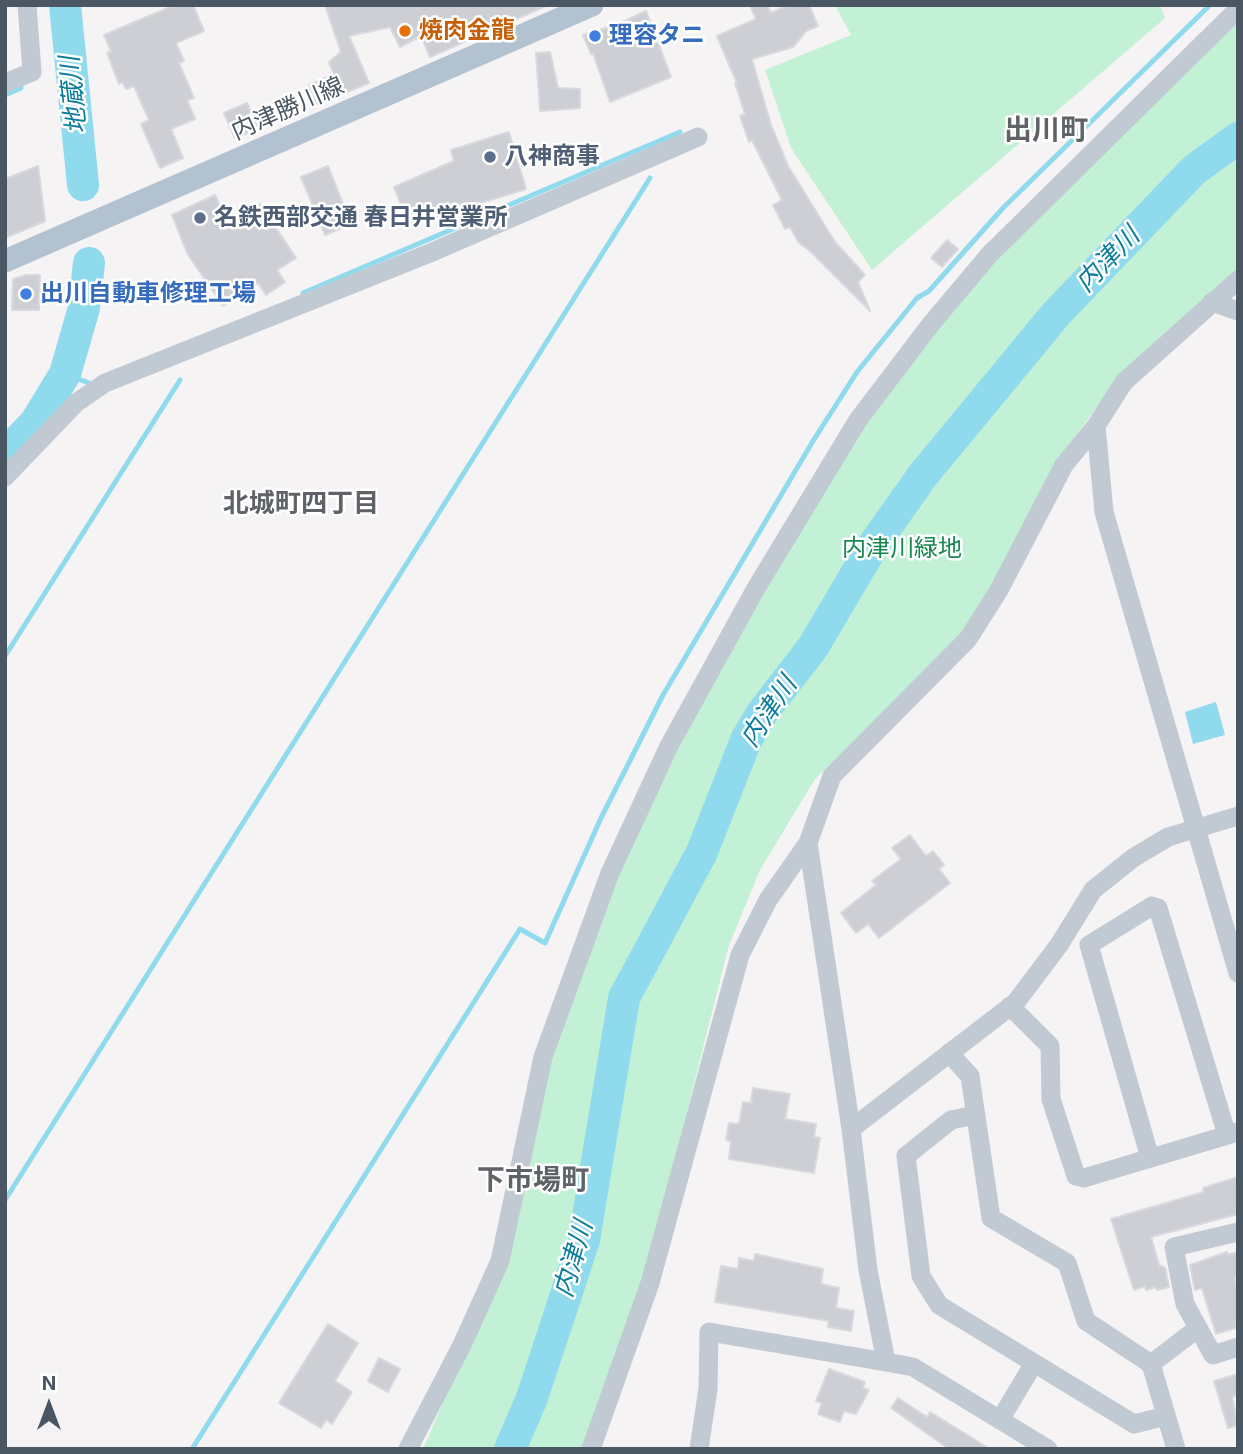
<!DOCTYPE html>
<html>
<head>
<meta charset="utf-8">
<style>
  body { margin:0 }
  #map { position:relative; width:1243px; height:1454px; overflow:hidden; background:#f5f3f3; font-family:Inter,sans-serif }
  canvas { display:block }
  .frame { position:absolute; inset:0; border:7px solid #4a5661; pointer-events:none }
  .north { position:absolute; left:14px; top:1370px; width:70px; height:70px; -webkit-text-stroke:5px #fff; paint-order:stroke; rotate:0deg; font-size:19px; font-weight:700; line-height:28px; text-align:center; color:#4a5661 }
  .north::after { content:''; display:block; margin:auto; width:24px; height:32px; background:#4a5661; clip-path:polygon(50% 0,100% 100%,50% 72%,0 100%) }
</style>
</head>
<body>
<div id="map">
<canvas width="1243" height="1454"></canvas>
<div class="frame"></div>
<div class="north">N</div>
</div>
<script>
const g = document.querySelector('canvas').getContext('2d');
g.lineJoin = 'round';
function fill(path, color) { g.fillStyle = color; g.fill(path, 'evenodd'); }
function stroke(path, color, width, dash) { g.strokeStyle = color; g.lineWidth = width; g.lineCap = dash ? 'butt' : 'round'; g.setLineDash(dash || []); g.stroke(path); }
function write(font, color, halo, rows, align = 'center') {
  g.font = font + ' Inter,"Noto Sans JP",sans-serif'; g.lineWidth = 5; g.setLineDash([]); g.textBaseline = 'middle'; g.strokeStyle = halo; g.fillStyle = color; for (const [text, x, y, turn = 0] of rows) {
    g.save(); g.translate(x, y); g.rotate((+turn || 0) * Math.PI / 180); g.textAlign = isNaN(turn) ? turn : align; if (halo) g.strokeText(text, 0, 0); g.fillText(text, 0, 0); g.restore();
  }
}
fill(new Path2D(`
  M835 5H1160L1165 18 872 270 791 148 765 70 851 35Z
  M1238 15V270L1161 336 1117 380 1057 461 991 589 962 636 815 779 760 870 729 945 644 1282 581 1449H423L465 1351 551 1044 610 891 654 792 728 650 863 424 933 327 1036 215Z`), '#c3f1d5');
fill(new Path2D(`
  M1216 702 1225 735 1193 744 1185 712Z`), '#90daee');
stroke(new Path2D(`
  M5 95 21 88
  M303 293 680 132
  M65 374 92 384
  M5 656 180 380
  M5 1200 650 178
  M192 1449 520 929 545 943 601 818 663 695 813 441 857 372 917 298 929 291 1003 208 1210 5`), '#90daee', 5);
stroke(new Path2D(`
  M65 5 83 185
  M5 454 35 423 65 374 84 308 89 263
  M510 1449 532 1398 584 1240 624 998 702 852 746 740 762 713 813 647 872 547 923 475 1056 314 1194 170 1238 138`), '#90daee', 32);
const building = new Path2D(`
  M175 5H193L204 31 176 43 184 61 179 63 194 98 187 100 195 119 171 129 183 158 160 168 141 124 149 120 134 86 126 89 122 82 119 84 107 53 111 51 104 35Z
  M325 5H548L430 57 421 36 400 47 390 27 349 36 369 83 317 104 309 85 334 74 329 62 341 52Z
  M750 5H767L771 13 789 5H809L818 26 806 31 793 47 752 59 771 125 788 166 835 242 865 275 858 282 870 311 809 250 799 243 790 227 785 229 773 205 782 200 752 140 749 142 740 116 745 114 735 83H737L717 36 756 19Z
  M646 11 671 77 610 102 593 53 591 54 583 35 619 24Z
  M550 52 558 88 580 89V108L540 111 536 53Z
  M247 103 258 129 235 138 224 113Z
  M509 132 526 189 409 225 394 187 454 161 451 150Z
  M38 166 45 221 5 238V179Z
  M328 166 351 224 325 235 301 177Z
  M215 195 229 225 260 204 296 258 277 270 285 282 266 295 258 283 223 306 187 253 172 215Z
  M947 240 958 249 942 267 931 258Z
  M26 275H40L39 310H12L13 279Z
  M910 835 926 856 933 851 944 865 939 869 950 883 879 938 868 924 856 933 841 913 876 885 872 881 901 859 892 848Z
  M753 1088 790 1094 785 1119 816 1124 814 1137 820 1138 814 1173 729 1159 731 1141 726 1140 729 1123 739 1124 743 1102 751 1103Z
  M1238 1177V1214L1151 1237 1159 1265 1165 1268 1169 1287 1157 1290 1155 1287 1146 1290 1145 1286 1134 1290 1111 1219 1204 1192 1203 1188Z
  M1227 1252 1228 1255 1238 1252V1277L1234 1278 1238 1292V1327L1216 1334 1202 1288 1195 1290 1190 1265Z
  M755 1254 823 1269 821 1284 839 1288 836 1308 854 1311 851 1331 828 1327 829 1321 715 1302 721 1266 738 1269 739 1258 754 1261Z
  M328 1324 358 1343 335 1381 352 1392 332 1424 326 1420 321 1428 279 1403Z
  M379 1358 400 1369 388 1392 368 1381Z
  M829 1369 865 1382 863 1388 869 1390 856 1414 844 1411 840 1422 818 1414 822 1403 816 1401Z
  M1238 1374V1395L1232 1397 1238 1425 1228 1428 1214 1381Z
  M898 1398 927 1417 930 1412 990 1449H949L891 1408Z`);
fill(building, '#cdcfd5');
stroke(building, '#d7d9de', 2);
stroke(new Path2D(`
  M5 83 32 72 27 5
  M1212 302 1238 311
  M1096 426 1104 512 1238 973
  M5 477 76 403 105 383 430 253 698 137
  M808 843 851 1129 868 1270 886 1362 913 1367 1048 1449
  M1010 1006 1050 1046 1051 1099 1076 1176 1084 1178 1238 1132
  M949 1053 970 1076 991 1218 1067 1263 1086 1321 1151 1364 1176 1449
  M975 1115 951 1120 906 1156 921 1276 939 1305 1134 1424 1166 1416
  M851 1129 1016 1002 1059 945 1093 890 1133 858 1168 837 1238 816
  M1150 1158 1089 945 1152 906 1158 908 1227 1135
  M1238 1232 1174 1247 1185 1304 1213 1355 1238 1347
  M1151 1364 1198 1328
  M1000 1420 1034 1363
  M408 1449 462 1345 500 1261 543 1057 610 873 669 746 755 590 858 420 931 324 989 255 1238 9
  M591 1449 650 1283 740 955 768 900 808 843 832 776 968 639 999 590 1064 465 1096 426 1124 382 1238 280
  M699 1449 708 1389 709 1332 886 1362`), '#c1cad2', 19);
stroke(new Path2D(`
  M5 261 592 5`), '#b3c2d1', 23);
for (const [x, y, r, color] of [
  [405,31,7,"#e8710a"],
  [595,36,7,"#3f7fe0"],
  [490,157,7,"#5c6f8a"],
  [200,218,7,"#5c6f8a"],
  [26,294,7,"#3f7fe0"]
]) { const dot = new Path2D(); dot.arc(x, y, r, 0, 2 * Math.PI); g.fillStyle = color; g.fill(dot); stroke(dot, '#fff', 2.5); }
write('bold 24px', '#c56008', '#fff', [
  ["焼肉金龍",419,31]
], 'left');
write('bold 24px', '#366cbe', '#fff', [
  ["理容タニ",609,36],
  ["出川自動車修理工場",40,294]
], 'left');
write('24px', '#4a5661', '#fff', [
  ["内津勝川線",288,109,-24]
]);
write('bold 24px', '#4e5e75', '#fff', [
  ["八神商事",504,157],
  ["名鉄西部交通 春日井営業所",214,218]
], 'left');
write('24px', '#17864f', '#fff', [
  ["内津川緑地",902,549]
]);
write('italic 26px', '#0c7c9b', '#fff', [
  ["地蔵川",74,95,-96],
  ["内津川",1108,260,-46],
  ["内津川",769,712,-56],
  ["内津川",574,1259,-74]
]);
write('bold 26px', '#5f6368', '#fff', [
  ["北城町四丁目",301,504]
]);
write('bold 28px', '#5f6368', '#fff', [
  ["出川町",1046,131],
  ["下市場町",533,1181]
]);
</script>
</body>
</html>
